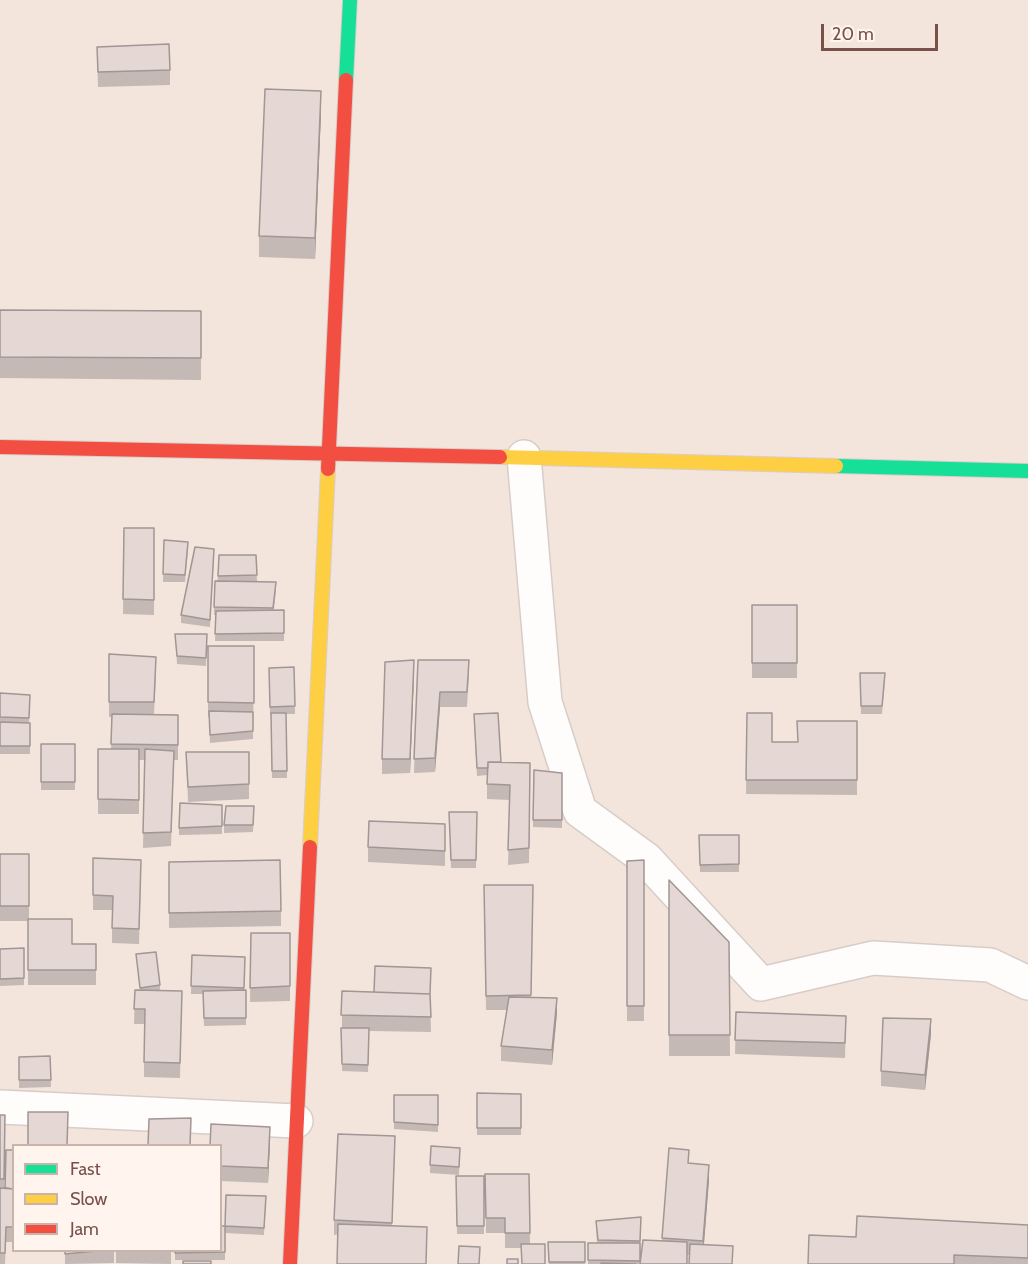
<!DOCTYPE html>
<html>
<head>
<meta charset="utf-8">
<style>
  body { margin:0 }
  #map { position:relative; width:1028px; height:1264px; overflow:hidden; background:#f8f1ec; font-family:Cabin,sans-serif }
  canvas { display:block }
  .legend { position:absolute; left:12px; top:1144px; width:210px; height:108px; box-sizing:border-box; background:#fff5ee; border:2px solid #c9b4ac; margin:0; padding:8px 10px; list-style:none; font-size:18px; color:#78524a }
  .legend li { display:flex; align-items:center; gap:12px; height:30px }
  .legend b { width:30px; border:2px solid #c9b4ac }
  .scale { position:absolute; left:821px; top:24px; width:117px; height:27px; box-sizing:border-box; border:3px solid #78524a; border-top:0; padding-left:8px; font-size:18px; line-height:21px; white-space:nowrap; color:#78524a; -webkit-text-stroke:4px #fff5ee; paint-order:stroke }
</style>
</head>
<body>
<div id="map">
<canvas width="1028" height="1264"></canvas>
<ul class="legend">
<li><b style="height:8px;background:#16e098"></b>Fast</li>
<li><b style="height:8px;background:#ffcf43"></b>Slow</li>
<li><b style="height:8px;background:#f24e42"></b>Jam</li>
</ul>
<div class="scale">20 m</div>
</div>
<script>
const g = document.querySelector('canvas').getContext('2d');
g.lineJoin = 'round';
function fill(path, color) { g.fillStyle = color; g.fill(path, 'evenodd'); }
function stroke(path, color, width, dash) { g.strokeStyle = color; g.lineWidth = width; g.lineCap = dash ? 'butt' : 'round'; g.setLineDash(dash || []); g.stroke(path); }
fill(new Path2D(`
  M0 0H1028V1264H0ZM14 1146H220V1250H14Z`), '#f3e5dc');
const street = new Path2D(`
  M524 457 545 702 580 811 646 859 761 984 873 958 990 965 1028 983
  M0 1107 296 1121`);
const fast = new Path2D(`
  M346 80 350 0
  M836 466 1028 471`);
const slow = new Path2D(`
  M500 457 836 466
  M310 847 328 469`);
const jam = new Path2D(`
  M0 447 500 457
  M328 469 346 80
  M290 1264 310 847`);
stroke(street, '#d7cdc8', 36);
stroke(fast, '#d9ceca', 16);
stroke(slow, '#d9ceca', 16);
stroke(jam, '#d9ceca', 16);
stroke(street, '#fefdfc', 33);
stroke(fast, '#16e098', 14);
stroke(slow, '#ffcf43', 14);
stroke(jam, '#f24e42', 14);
fill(new Path2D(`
  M97 47 170 70V85L98 87Z
  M321 113 315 259 259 257V236Z
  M0 310 201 311V380L0 378Z
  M124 528H154V615L123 614Z
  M164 540 188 549 185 582H163Z
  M256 555 257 582 276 590 274 610H284V641H215L216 615H214V607L218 576Z
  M214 556 210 627 181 623V615Z
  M752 605H797V678H752Z
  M175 634H207L206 666 177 664Z
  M208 646H254L253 739 210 743 209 717H208Z
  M109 654 156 672 154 714 178 715V760H174L171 846 143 848 145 760H139V814H98V749H111L112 717H109Z
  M418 660 469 674 467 707H440L435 772 414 773Z
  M294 667 295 714H286L287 778H272L271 715H270L269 668Z
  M860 673 885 681 882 714H861Z
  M414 675 410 773 382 774V759Z
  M0 693 30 695 29 723H30V754H0Z
  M747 713 772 742H797L857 721V795L746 794Z
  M474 721 501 762 530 763 529 863 508 865 510 800 487 799V775L477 776Z
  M41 744H75V790H41Z
  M186 752H249V799L188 802Z
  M534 770 562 820V828L533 827Z
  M222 805V834L179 835V828Z
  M254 806 253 832 224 833V825Z
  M449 812H477L476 868H451Z
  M445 824V866L368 862V847Z
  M699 835H739V872H700Z
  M0 854H29V919L72 944H96V985H28V921H0Z
  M93 858 141 874 139 944 112 943V910H93Z
  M644 860V1021H627V861Z
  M169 862 281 911V926L169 928Z
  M669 880 729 942 730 1056H669Z
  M484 885H533L531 998 557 1013 552 1065 501 1061V1046L507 1010H486Z
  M251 933H290V1001L250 1002Z
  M24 948V985L0 986V949Z
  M136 954 160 985V991H182L180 1078 144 1077V1024H134L135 990H140Z
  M192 955 245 957 244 990H246V1025L204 1026 203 994H191Z
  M342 991 430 994 431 1032 369 1031 368 1072 342 1071Z
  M736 1012 846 1016 845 1058 735 1054Z
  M931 1034 925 1090 881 1086V1071Z
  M50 1056 51 1087 19 1088V1057Z
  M477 1093 521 1094V1135H477Z
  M394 1095H438V1132L394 1129Z
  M0 1115H5L4 1188 14 1150V1242H6L5 1264H0Z
  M270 1142 268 1183 220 1181V1146Z
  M431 1146 460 1148 459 1175 430 1173Z
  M669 1148 709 1180 704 1244 689 1255H687L662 1241Z
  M395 1151 392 1226 334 1235V1220Z
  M485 1174H529L530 1244 521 1248H505V1233H486Z
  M456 1176H484V1234H457Z
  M266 1196 264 1235 225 1233V1260H175V1253L225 1226Z
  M641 1217 640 1264H588V1243H597L596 1221Z
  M1028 1225V1264H808L856 1237Z
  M548 1242H585V1264H549Z
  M65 1251H114V1263L65 1264Z
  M116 1251H171V1264L116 1263Z`), '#c5b9b5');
fill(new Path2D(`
  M321 91V113L315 259V238Z
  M414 660V675L410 773V759Z
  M440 692V707L435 772V758Z
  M557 998V1013L552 1065V1050Z
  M931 1019V1034L925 1090V1075Z
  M270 1127V1142L268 1183V1168Z
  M709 1165V1180L703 1256V1241Z`), '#a09694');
const building = new Path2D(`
  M169 44 170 70 98 72 97 47Z
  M265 89 321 91 315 238 259 236Z
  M0 310 201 311V358L0 357Z
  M124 528H154V600L123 599Z
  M164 540 188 542 185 575 163 574Z
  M195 547 214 549 210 620 181 615Z
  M219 555H256L257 575 218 576Z
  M215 581 276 582 273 608 214 607Z
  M752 605H797V663H752Z
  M284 610V633L215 634 216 611Z
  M175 634H207L206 658 177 656Z
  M208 646H254V703L208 702Z
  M109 654 156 657 154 702H109Z
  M414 660 410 759H382L385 662Z
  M418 660H469L467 692H440L435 758 414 759Z
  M294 667 295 706 270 707 269 668Z
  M860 673H885L882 706H861Z
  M0 693 30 695 29 718 0 717Z
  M209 711 253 712V731L210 735Z
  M271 713H286L287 771H272Z
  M498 713 501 762H488V768H477L474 714Z
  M747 713H772V742H798L797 721H857V780H746Z
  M112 714 178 715V745L111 744Z
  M0 722 30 723V746H0Z
  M41 744H75V782H41Z
  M98 749H139V800L98 799Z
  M145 749 174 751 171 832 143 833Z
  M186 752H249V784L188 787Z
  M488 762 530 763 529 848 508 850 510 785 487 784Z
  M534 770 562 773V820H533Z
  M180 803 222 805V826L179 828Z
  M226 806H254L253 825H224Z
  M449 812H477L476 860H451Z
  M369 821 445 824V851L368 847Z
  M699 835H739V864L700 865Z
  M0 854H29V906H0Z
  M93 858 141 860 139 929 112 928 113 896 93 895Z
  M280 860 281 911 169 913V862Z
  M644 860V1006H627V861Z
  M669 880 729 942 730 1035H669Z
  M484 885H533L531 995 486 996Z
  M28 919H72V944H96V970H28Z
  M251 933H290V986L250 988Z
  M24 948V978L0 979V949Z
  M156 952 160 985 140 988 136 954Z
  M192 955 245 957 244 988 191 986Z
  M375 966 431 968 430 994 374 992Z
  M135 990 182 991 180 1063 144 1062 145 1009H134Z
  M246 990V1018H204L203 991Z
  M342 991 430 994 431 1017 341 1015Z
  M509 997 557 998 552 1050 501 1046Z
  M736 1012 846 1016 845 1043 735 1040Z
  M883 1018 931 1019 925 1075 881 1071Z
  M341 1028H369L368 1065 342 1064Z
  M50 1056 51 1080H19V1057Z
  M477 1093 521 1094V1128H477Z
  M394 1095H438V1125L394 1122Z
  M28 1112H68L67 1146H28Z
  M0 1115H5L4 1179H0Z
  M191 1118 190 1146H148L149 1119Z
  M211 1124 270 1127 268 1168 220 1166V1146H210Z
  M338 1134 395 1136 392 1223 334 1220Z
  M431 1146 460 1148 459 1167 430 1165Z
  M669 1148 689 1150 688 1163 709 1165 703 1241 662 1238Z
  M6 1150H14V1189L5 1188Z
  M485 1174H529L530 1233H505V1218H486Z
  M456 1176H484V1226H457Z
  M0 1188 14 1189V1227H6L5 1253H0Z
  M226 1195 266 1196 264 1228 225 1226V1252L175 1253V1251H220V1226H225Z
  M857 1216 1028 1225V1258L954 1255V1264H808L809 1235 856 1237Z
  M641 1217 640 1241 598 1240 596 1221Z
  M338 1224 427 1227 426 1264H337Z
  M643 1240 687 1242V1264H640Z
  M548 1242H585V1262H549Z
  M588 1243H640V1261L588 1260Z
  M521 1244H545V1264H522Z
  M690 1244 733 1246 732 1264H689Z
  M459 1246 480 1247 479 1264H458Z
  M65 1251H96L65 1254Z
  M507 1259H518V1264H507Z
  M183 1261H211V1264H183Z
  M601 1263 636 1264H601Z`);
fill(building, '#e5d7d3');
stroke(building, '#a09694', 1.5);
</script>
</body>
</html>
